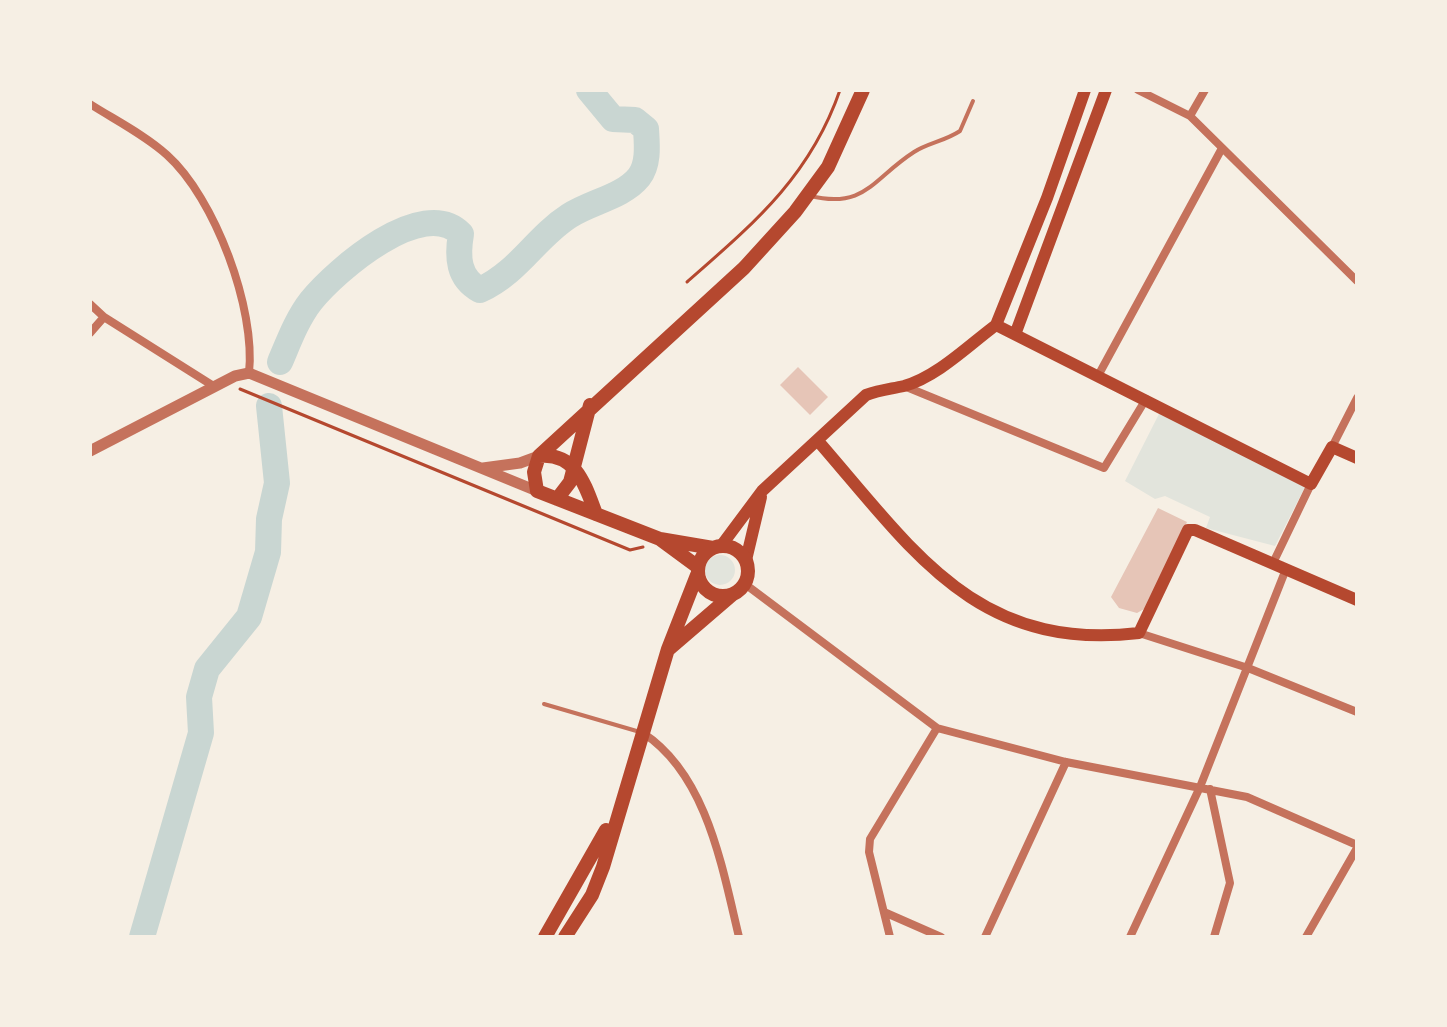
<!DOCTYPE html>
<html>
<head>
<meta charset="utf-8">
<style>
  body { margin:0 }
  #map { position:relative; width:1447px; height:1027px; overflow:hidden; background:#f6efe4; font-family:"Work Sans",sans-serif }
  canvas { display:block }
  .frame { position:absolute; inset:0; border:92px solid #f6efe4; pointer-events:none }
</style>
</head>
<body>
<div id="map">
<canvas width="1447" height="1027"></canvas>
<div class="frame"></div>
</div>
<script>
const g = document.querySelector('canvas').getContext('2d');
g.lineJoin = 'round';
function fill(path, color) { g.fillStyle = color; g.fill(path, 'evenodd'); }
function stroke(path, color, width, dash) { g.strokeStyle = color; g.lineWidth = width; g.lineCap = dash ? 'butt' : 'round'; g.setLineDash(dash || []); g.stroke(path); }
fill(new Path2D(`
  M1160 412 1306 485 1275 546 1206 528 1210 517 1165 496 1155 499 1125 481Z
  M705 570a15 15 0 1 1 30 0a15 15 0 1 1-30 0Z`), '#e2e4dc');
stroke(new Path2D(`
  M280 362C289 341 297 319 311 301 336 270 423 195 461 234 457 257 458 278 480 290 519 272 535 238 569 216 590 202 623 197 639 177 649 164 647 145 646 129L635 120 613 119 589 90
  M142 937 201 733 199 697 207 669 249 617 268 552 269 519 277 483 269 406`), '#c9d6d2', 26);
fill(new Path2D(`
  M798 367 828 397 810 415 780 385Z
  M1158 508 1187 522 1146 608 1137 613 1119 608 1111 597Z`), '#e6c5b7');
stroke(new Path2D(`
  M687 282C753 224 810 177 840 90
  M240 389 630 550 643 547`), '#b5482f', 3);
stroke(new Path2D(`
  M810 196C866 209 872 179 914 152 928 143 945 141 960 131L973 101
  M544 704 640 732`), '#c5725c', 4);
stroke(new Path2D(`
  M1138 90 1190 116 1357 281
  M90 104C115 120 145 135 167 155 215 198 256 309 249 373
  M1190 116 1205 90
  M90 304 104 317 215 387
  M90 333 104 317
  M1099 374 1221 150
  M904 386 1104 468 1146 399
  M1332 447 1357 398
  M1273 563 1311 484
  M745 584 937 728 1066 762 1247 797 1357 845
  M1139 633 1248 668 1357 712
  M643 733C707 775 722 867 739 937
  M1210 789 1230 883 1214 937
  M884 912 941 937
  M890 937 869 852 870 839 937 728
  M985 937 1066 762
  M1130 937 1200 787 1286 569
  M1306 937 1357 848`), '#c5725c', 8);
stroke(new Path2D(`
  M90 451 235 376 249 373 537 491
  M483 468 520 463 539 456`), '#c5725c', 11);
stroke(new Path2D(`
  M996 325 1311 484 1332 447 1357 458
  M996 325 1047 198 1085 90
  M1016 332 1106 90
  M818 441C913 550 976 652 1139 633L1188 530H1195L1357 600
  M721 546 762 491 866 395C880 390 891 389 904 386 937 377 969 345 996 325
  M746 560 761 497`), '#b5482f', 12);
stroke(new Path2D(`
  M539 456C576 452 585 485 596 514
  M557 499 570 482 590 405
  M660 539 698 567
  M698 571a25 25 0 1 1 50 0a25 25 0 1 1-50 0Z
  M713 548 660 539 537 491 534 472 539 456 744 268 795 212 828 167 863 90
  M669 649 733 594
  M545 937 606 830
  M565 937 592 895 603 867 668 649 697 575`), '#b5482f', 14);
</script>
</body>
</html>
